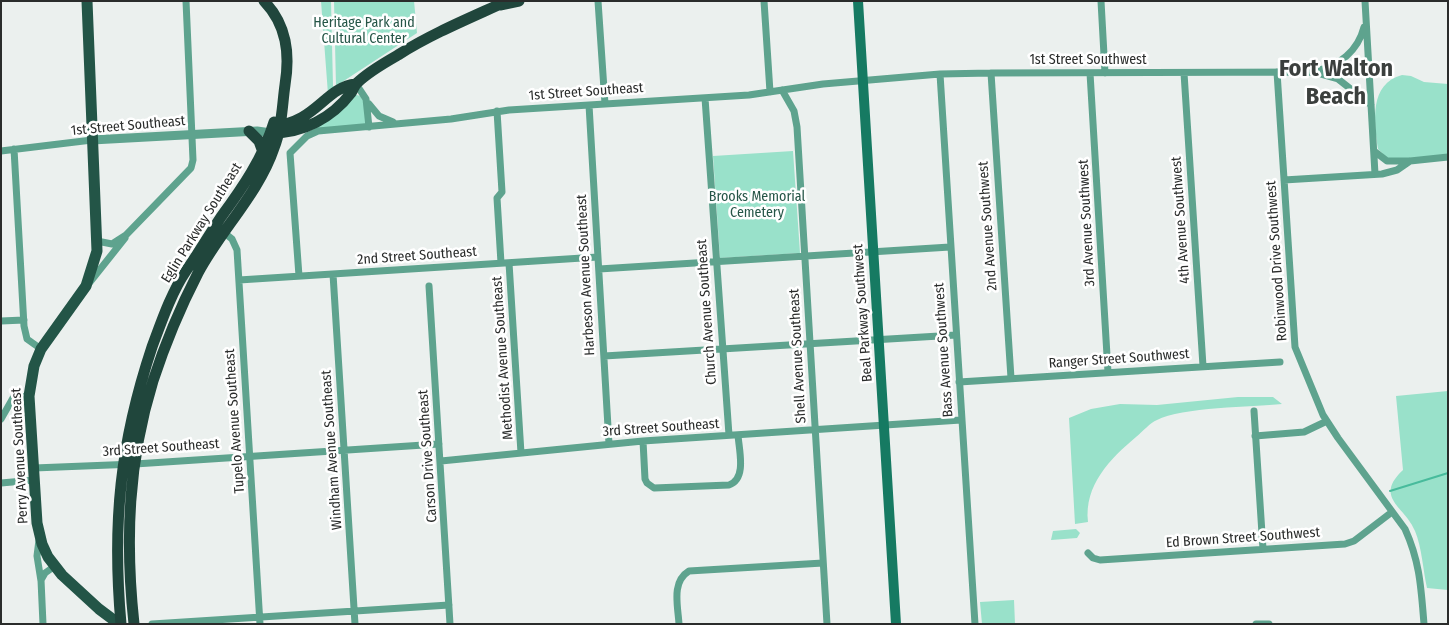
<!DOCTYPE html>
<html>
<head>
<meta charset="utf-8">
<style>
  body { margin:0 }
  #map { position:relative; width:1449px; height:625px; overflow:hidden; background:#ebf0ee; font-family:"Fira Sans Condensed",sans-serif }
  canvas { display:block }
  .frame { position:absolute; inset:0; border:2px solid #2a2c2b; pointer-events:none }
</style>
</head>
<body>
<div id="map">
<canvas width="1449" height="625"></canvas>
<div class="frame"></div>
</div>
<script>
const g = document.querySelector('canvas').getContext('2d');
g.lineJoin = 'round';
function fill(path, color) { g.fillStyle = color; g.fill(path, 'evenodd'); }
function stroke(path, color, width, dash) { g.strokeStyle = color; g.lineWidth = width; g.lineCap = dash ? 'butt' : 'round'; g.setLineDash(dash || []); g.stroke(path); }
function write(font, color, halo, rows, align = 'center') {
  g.font = font + ' "Fira Sans Condensed",sans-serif'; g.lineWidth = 5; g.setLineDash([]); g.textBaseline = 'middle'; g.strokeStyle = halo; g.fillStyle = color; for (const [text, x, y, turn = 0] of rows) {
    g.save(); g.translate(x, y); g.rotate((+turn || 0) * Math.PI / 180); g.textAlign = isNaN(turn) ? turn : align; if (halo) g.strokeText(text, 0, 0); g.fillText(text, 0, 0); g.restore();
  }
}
fill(new Path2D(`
  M321 1H331L333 86 336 88 328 94Z
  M334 1H414L417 33 336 86Z
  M1402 75 1411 76 1424 82 1448 84V156L1395 159 1387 158 1378 149C1374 121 1369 84 1402 75Z
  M354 94 360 96 365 103V125L313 130Z
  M793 151 800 253 720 258 713 156Z
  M1448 391V590L1427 588C1423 570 1422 548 1415 531 1406 507 1373 498 1403 470L1396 396Z
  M1238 397H1273L1282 404C1253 407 1181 407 1157 420 1150 423 1143 431 1136 437 1110 459 1084 485 1088 522L1075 524 1069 418 1091 409 1120 404 1157 405Z
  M1076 529 1080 533 1077 538 1051 540 1053 531Z
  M1014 600 1015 624H982L980 602Z`), '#99e1ca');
stroke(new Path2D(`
  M1390 491 1448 473`), '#48bb9c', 2);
stroke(new Path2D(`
  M598 1 605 104
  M764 1 770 92
  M1101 1 1105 73
  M1365 1 1375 174
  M1316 71C1339 66 1358 51 1364 27
  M1277 72 1295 347 1323 415 1338 438 1405 529C1420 562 1421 588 1424 624
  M991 73 1011 378
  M1090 73 1108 372
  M1184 73 1203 366
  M940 74 975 624
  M356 84 366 99 369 127
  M782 90 794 111 797 127 827 624
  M705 98 729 435
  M369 104 379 116 393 122
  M589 105 609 444
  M497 111 502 192 497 198 501 263
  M14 149 24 326 27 339 41 349
  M1 151 92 140
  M1374 151 1387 161H1409
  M1284 180 1382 174 1397 170 1410 161 1448 157
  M222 231 232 239 237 250 260 624
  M97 241 112 244 126 235 191 168 193 160 186 1
  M509 263 521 453
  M599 269 950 247
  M333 274 355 624
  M299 276 290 153 307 136 318 131 451 119 509 110 749 95 823 84 940 74 991 73 1313 72 1338 79 1371 105
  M239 280 598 257
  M90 282 125 238
  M429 286 450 624
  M1 321 24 320
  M604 356 956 335
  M959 382 1280 362
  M1254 411 1263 549
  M1 419 13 398 29 396
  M1255 436 1304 432 1327 421
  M643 441 645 479 647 483 654 488 729 485C747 479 739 450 738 435
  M441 461 643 441 961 420
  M34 468 135 464 439 444
  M1 483 35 480
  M39 540 37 556 41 581
  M1088 553 1093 558 1100 560 1345 544 1354 541 1392 512
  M43 624 41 580 45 573 55 566
  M152 624 449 605
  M679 624C678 606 671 582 689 571L823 563
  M1256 624H1269`), '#5ea38e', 7);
stroke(new Path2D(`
  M92 140 257 131 271 133`), '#5ea38e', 9);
stroke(new Path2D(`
  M858 1 896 624`), '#167a62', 10);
stroke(new Path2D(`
  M87 1 97 251 86 286 41 349 34 366 29 396 37 523 42 544 48 557 62 575 99 609 119 624`), '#235547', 11);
stroke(new Path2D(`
  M500 5 519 1
  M273 126C316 123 325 87 356 84
  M249 131 259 141 263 152
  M272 133C303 133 332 118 351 93 353 90 354 86 357 83 368 72 384 63 398 55 433 33 470 18 507 1
  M121 624C112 523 120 443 152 347 161 323 171 293 186 271 198 254 209 235 221 217 243 187 263 158 274 122
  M134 624C125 540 128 462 153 381 165 344 180 308 198 273 220 231 259 193 274 148 282 128 282 106 285 85 290 54 287 25 264 1`), '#20463c', 11);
write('14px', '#255547', '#fff', [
  ["Heritage Park and",364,23],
  ["Cultural Center",364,39],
  ["Brooks Memorial",757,197],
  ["Cemetery",757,213]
]);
write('14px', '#2a2c2b', '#fff', [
  ["1st Street Southwest",1088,60],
  ["1st Street Southeast",586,92,-4],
  ["1st Street Southeast",128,126,-5],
  ["4th Avenue Southwest",1181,220,-94],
  ["Eglin Parkway Southeast",202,223,-58],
  ["3rd Avenue Southwest",1087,223,-93],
  ["2nd Avenue Southwest",988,226,-94],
  ["2nd Street Southeast",417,256,-4],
  ["Robinwood Drive Southwest",1277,261,-94],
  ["Harbeson Avenue Southeast",586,275,-93],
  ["Church Avenue Southeast",707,312,-94],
  ["Beal Parkway Southwest",863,313,-94],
  ["Bass Avenue Southwest",944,350,-94],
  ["Shell Avenue Southeast",798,356,-93],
  ["Methodist Avenue Southeast",503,358,-94],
  ["Ranger Street Southwest",1119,359,-4],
  ["Tupelo Avenue Southeast",235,421,-94],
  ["3rd Street Southeast",661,428,-4],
  ["3rd Street Southeast",161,448,-4],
  ["Windham Avenue Southeast",332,450,-94],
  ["Perry Avenue Southeast",20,456,-93],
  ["Carson Drive Southeast",428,456,-94],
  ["Ed Brown Street Southwest",1243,538,-4]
]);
write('bold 24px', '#3b3f3d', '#fff', [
  ["Fort Walton",1336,69],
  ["Beach",1336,97]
]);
</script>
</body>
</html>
